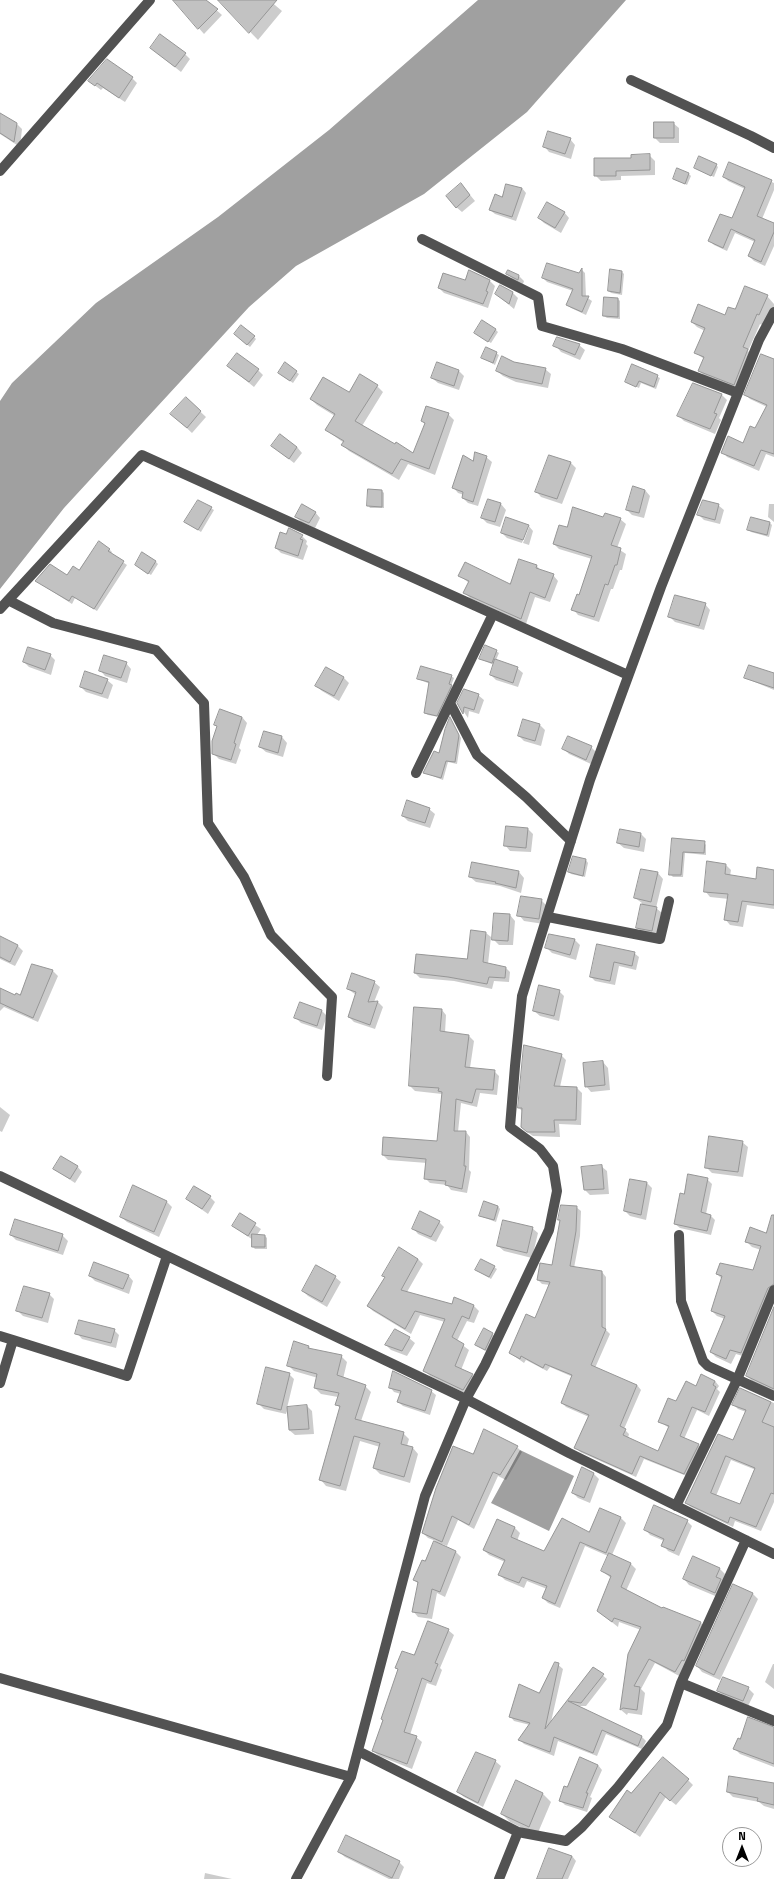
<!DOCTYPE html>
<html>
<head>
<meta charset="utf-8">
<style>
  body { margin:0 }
  #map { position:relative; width:774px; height:1879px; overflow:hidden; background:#fff; font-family:"Titillium Web",sans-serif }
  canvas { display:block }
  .north { position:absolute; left:722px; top:1827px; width:40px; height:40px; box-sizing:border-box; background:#fff; border:1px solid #999; border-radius:50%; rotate:0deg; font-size:11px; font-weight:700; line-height:16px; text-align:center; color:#000 }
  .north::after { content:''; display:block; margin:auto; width:14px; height:18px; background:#000; clip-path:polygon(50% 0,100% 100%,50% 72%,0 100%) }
</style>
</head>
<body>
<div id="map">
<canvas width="774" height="1879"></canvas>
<div class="north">N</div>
</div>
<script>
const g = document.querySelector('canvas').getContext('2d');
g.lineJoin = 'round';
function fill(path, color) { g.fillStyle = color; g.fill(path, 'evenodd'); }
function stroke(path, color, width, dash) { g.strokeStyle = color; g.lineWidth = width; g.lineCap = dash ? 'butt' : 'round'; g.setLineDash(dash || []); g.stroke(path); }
fill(new Path2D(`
  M478 0H626L527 112 424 194 296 266 249 307 64 508 0 589V401L12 383 96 303 218 217 329 130Z
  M520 1450 574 1476 549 1531 491 1503Z`), '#a0a0a0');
fill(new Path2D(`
  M174 0H205L222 15 204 34Z
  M219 0H269L282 11 258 40Z
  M151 48 185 54 190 59 181 72Z
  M132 78 137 83 125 102 103 88 101 90 89 81Z
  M0 114 16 123 22 129 20 147 0 134Z
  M673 123 679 128V143H660L655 138Z
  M570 139 575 145 571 159 549 152 544 146Z
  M649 155 655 161V175L621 176V180L601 181 595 175Z
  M730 164 774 183V190L762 219 774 224V246L765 266 754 261 749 256 755 242 735 233 727 251 714 245 710 241 732 220 745 189 728 181 724 177Z
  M716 165 718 167 714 177 695 168Z
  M689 174 691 176 687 185 674 179Z
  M522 188 526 193 516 221 495 214 490 210 503 198Z
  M466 190 475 201 462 212 456 207Z
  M564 212 569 218 561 233 544 223 539 218Z
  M582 270 585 273 586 297 592 301 586 315 571 308 567 305 573 291 547 282 543 278 580 275Z
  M469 271 490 281 495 286 488 308 444 293 439 288 466 281Z
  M509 271 519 276 524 281 523 284 513 279 507 274Z
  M622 272 624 274 622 295 611 293 609 291Z
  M746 287 767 296 774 304V314L767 327 760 324 748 351 753 356 740 389 705 376 699 371 704 359 696 353 705 331 697 327 692 322 725 317 736 311Z
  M513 293 518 298 514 309 496 294Z
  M618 299 620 301V319L607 318 604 316Z
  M495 329 498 332 491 343 475 333Z
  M237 336 254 337 256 339 250 347Z
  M579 345 585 350 580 360 561 352 556 346Z
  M487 348 499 355 495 365 483 358Z
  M774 360V457L766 454 759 471 727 457 723 452 744 444 756 429 767 407 750 399 745 394Z
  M514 363 545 369 551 374 548 388 516 382 503 376 497 371Z
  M285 364 299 374 293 383 281 375Z
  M437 364 459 371 464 376 459 390 438 383 432 378Z
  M632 365 660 378 656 389 641 383 639 388 626 382Z
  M228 366 258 370 263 375 254 387Z
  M377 386 383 392 362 426 413 455 425 424 422 421 448 414 454 420 435 475 408 464 399 480 349 451 343 445 344 443 326 430 335 416 317 405 311 399 349 393Z
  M722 395 727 400 719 418 721 420 715 434 684 421 678 415Z
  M186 398 206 417 192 433 177 419Z
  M272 446 297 447 302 453 294 463Z
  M549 456 571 463 576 468 562 504 541 497 536 491Z
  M486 457 492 462 478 506 468 503 463 498 464 495 458 493 453 487 473 462Z
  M645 490 650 496 644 518 632 515 627 510Z
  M382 491 384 493V508H370L368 505Z
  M488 500 501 504 506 510 500 527 487 523 482 518Z
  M199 501 214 510 201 532 188 524Z
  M769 504H774V522L768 517Z
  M718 505 724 510 720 524 704 520 699 515Z
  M315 512 320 518 315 528 301 522 296 517Z
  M604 518 620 519 626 524 617 548 626 554 622 570H620L613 589H611L599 622 578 615 573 609 580 596 592 559 559 549 554 544 567 529Z
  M752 518 770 523 772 525 769 537 751 532 749 530Z
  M528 525 533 531 529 545 523 543 529 527H527L522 543 507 538 502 533Z
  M302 536 307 541 306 544 308 546 303 560 281 553 276 548Z
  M109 549 112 552 111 554 127 565 97 611 75 598 72 604 36 581 68 577 80 571Z
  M156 562 158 564 151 575 136 565Z
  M537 566 541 571 553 575 558 581 550 602 535 597 526 624 470 598 465 593 469 583 460 576 510 585Z
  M705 604 710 610 704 630 675 622 670 617Z
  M496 651 499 653 496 660 517 668 523 673 518 687 496 680 491 675 494 665 480 659Z
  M50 655 55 660 51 675 29 667 24 662Z
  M126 663 131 669 127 683 105 676 100 670Z
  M326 668 344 678 349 683 339 701 322 691 316 686Z
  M774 674V690L745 678Z
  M451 676 454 678 451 686 453 688 439 717 428 715 425 713 430 684 418 679Z
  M107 680 113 685 108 699 86 692 81 687Z
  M478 695 484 700 479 714 469 711 468 718 458 703Z
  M220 710 242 717 247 723 239 748 241 750 236 764 219 759 213 753Z
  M450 719 461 738 457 764 448 762 443 780 425 773 440 754Z
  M540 725 545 730 541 746 524 741 519 736Z
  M265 732 282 737 287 743 283 757 266 752 260 747Z
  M591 747 596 752 591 764 569 754 564 749Z
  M429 809 435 814 430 828 408 821 403 816Z
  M528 829 533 834 531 852 510 851 505 845Z
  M641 834 646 839 644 852 624 848 618 843Z
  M673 839 704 842 706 845V855L685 853 683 877H673L670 874Z
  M574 857 586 860 588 863 585 877 571 874 569 872Z
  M472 863 519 872 524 878 521 893 500 886 476 882 470 877Z
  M726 865 731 870 730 876 756 881 774 871V909L747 905 743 927 730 925 725 919 729 899 710 897 705 891Z
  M642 870 658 873 663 879 656 908 662 913 657 936 643 933 637 927 642 903 635 898Z
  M541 900 546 905 544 924 524 921 519 915Z
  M495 914 510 915 515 921 513 945H499L493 939Z
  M486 933 491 937 488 964 505 967 510 972 509 982 494 981 492 989 454 981 420 978 415 973 468 960Z
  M0 937 18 946 23 951 15 966 0 959Z
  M575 940 580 945 576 960 552 953 547 948Z
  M598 945 634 953 639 957 636 970 619 966 615 985 595 981 591 977Z
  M33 965 53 971 58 976 38 1022 4 1007 0 1011V990L16 997 20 996Z
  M374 982 380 987 374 1002H378L383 1007 375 1029 354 1022 349 1017 356 995 348 989Z
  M559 991 564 996 559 1021 540 1016 534 1011Z
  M300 1004 322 1011 327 1016 322 1030 301 1023 296 1018Z
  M442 1010 446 1015 445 1033 469 1036 474 1041 470 1068 494 1071 499 1076 497 1095 480 1093 477 1107 461 1103 458 1132H466L470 1137 469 1170 471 1172 467 1193 451 1190 447 1185 430 1183 425 1178 427 1163 388 1160 383 1155 438 1142 442 1094 415 1091 410 1086Z
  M561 1055 566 1060 560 1087 577 1088 582 1093 581 1125 559 1124 560 1137 533 1136 527 1132 522 1111 519 1108Z
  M603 1062 608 1068 610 1090 591 1092 586 1086Z
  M0 1107 10 1115 2 1132 0 1131Z
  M742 1142 748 1147 743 1177 712 1173 706 1167Z
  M77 1166 82 1172 75 1183 54 1169Z
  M601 1166 607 1171 609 1194 590 1195 585 1190 583 1168Z
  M707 1179 712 1184 706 1214 711 1216 715 1220 711 1235 680 1228 675 1224 685 1195Z
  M631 1180 647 1183 652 1188 646 1220 630 1216 625 1211Z
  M210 1197 215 1202 208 1214 187 1199Z
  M166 1201 172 1207 159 1237 127 1222 121 1217Z
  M498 1206 500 1209 496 1222 480 1216Z
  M576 1207 581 1211 580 1236 574 1268 602 1272 606 1277V1330L610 1334 595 1368 637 1385 641 1390 624 1429 629 1434 628 1438 659 1453 669 1428 659 1421 677 1402 696 1387 715 1381 719 1386 717 1389 720 1392 709 1416 697 1410 684 1439 698 1445 703 1449 689 1477 644 1459 636 1477 580 1452 576 1448 589 1417 566 1407 562 1403 573 1377 550 1367 547 1371 526 1360 524 1363 510 1353 536 1319 550 1285 542 1284 538 1280 553 1266 561 1221 559 1219Z
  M240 1215 261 1229 257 1235 265 1236 267 1238V1249H255L253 1247V1240L233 1226Z
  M439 1222 444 1227 436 1242 418 1234 413 1228Z
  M532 1228 538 1233 532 1258 504 1251 498 1246Z
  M11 1235H62L68 1241 63 1255 16 1240Z
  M774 1236V1292L746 1357 736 1354 731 1364 716 1357 711 1352 725 1319 717 1316 712 1311 722 1279 717 1274 754 1272 761 1250 752 1247 747 1242Z
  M399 1249 418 1259 423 1264 407 1292 452 1305 455 1299 474 1306 479 1311 474 1323 467 1321 457 1341 469 1350 461 1370 472 1375 477 1380 469 1395 430 1376 425 1371 445 1322 420 1315 411 1334 373 1311 368 1306 386 1277Z
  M494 1267 497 1269 491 1279 476 1270Z
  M128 1275 133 1281 129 1294 95 1281 90 1276Z
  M335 1277 341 1282 327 1307 308 1296 303 1291Z
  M49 1294 54 1299 48 1323 23 1316 18 1311Z
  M774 1310V1391L752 1381 747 1376Z
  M114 1330 119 1335 116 1348 82 1339 77 1333Z
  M492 1334 495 1336 487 1352 476 1345Z
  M409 1338 415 1343 407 1356 391 1350 386 1345Z
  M308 1346 312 1350 341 1356 347 1362 343 1379 365 1386 371 1392 361 1421 403 1433 409 1439 407 1446 413 1448 418 1454 410 1483 380 1474 374 1468 380 1447 360 1441 346 1491 326 1486 321 1480 340 1408 336 1404 338 1397 321 1394 315 1388 318 1378 294 1371 288 1365Z
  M289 1374 294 1379 287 1408 307 1406 312 1411 314 1434 295 1435 289 1430 288 1408 286 1414 264 1409 258 1403Z
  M390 1387 431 1391 436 1395 430 1415 403 1406 398 1402 401 1394 394 1392Z
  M741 1389 774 1403V1502L761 1531 735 1521 733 1527 691 1507 686 1503 734 1441 746 1412 738 1409 733 1404ZM731 1460 756 1470 741 1505 716 1496Z
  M517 1447 522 1452 506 1480 498 1476 474 1529 458 1520 447 1546 442 1544 441 1546 456 1552 461 1557 445 1597 437 1593 432 1619 418 1617 413 1611 419 1584 414 1580 425 1563 436 1541 428 1538 423 1533 474 1455Z
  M594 1474 599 1479 590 1503 578 1498 573 1493Z
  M621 1518 626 1523 612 1555 631 1564 636 1569 626 1591 663 1610 664 1608 701 1623 706 1628 681 1677 655 1663 641 1689 645 1693 642 1715 628 1713 627 1715 621 1710 629 1655 641 1630 619 1622 618 1627 598 1611 611 1578 602 1571 608 1556 585 1546 560 1608 548 1603 543 1598 547 1589 527 1581 524 1588 505 1580 500 1575 505 1562 489 1555 484 1550 497 1520 515 1528 520 1533 517 1541 544 1552 590 1534Z
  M687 1521 692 1526 679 1556 668 1551 663 1545 664 1541 650 1535 645 1529Z
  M694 1557 720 1569 725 1574 720 1598 689 1585 684 1579Z
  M733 1586 753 1594 758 1599 720 1680 702 1672 697 1666Z
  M448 1630 454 1635 440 1668 442 1670 436 1686 427 1683 410 1735 416 1737 422 1742 412 1769 379 1756 373 1751 398 1670 397 1668 415 1656Z
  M556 1663 563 1669 551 1722 594 1668 607 1679 586 1706H576L642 1737 646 1741 642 1749 606 1734 597 1756 558 1741 554 1756 524 1744 520 1740 530 1725 514 1721 510 1716 539 1695Z
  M773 1664H774V1689L765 1682Z
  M748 1688 754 1694 748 1706 724 1696 718 1691Z
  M774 1728V1767L740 1754 735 1749 741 1740Z
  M495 1761 501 1766 483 1807 464 1797 458 1792Z
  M598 1765 602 1770 590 1797 592 1798 587 1812 565 1805 560 1800 568 1788Z
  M688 1780 693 1785 676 1805 666 1797 640 1837 610 1816 632 1794Z
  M774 1786V1809L764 1806 759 1802 733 1797 728 1792Z
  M543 1794 551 1802 537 1835 510 1822 502 1814Z
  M550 1850 572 1856 576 1861 568 1879H538Z
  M339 1852 399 1862 404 1867 399 1879H389L345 1857Z
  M205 1873 232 1879H204Z`), '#0003');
const building = new Path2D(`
  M173 0H206L218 9 198 29Z
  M218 0H277L249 33Z
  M160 34 186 53 175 67 150 48Z
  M107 59 133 77 119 98 97 83 95 86 88 81Z
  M0 113 17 123 14 142 0 133Z
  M654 122H674V138H654Z
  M548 131 571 138 565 154 543 147Z
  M650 154V170L616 171V176H594V158H631V155Z
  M699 156 717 164 711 176 694 168Z
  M729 162 772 180 757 216 774 223V232L761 262 748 256 755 240 731 229 723 248 708 241 720 214 732 218 745 187 723 177Z
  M677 168 689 173 685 184 673 179Z
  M461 183 470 195 456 208 446 196Z
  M506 184 522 188 512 217 489 210 495 194 502 197Z
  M547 202 565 212 555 228 538 218Z
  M547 263 579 273 582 268V296H589L582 312 566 305 573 289 542 278Z
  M610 269 622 271 620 293 608 291Z
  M469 270 490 280 486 291 488 292 483 304 438 288 443 273 465 280Z
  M508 270 519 275 518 280 506 274Z
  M500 285 513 292 509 304 495 294Z
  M745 286 768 295 759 315 757 314 743 347 748 349 734 385 698 371 704 357 694 353 705 328 691 322 698 304 725 315 728 307 735 309Z
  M604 297 618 298V317L603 316Z
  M482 320 496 329 488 342 474 333Z
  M241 325 255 336 247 345 234 334Z
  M557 337 580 344 575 355 553 346Z
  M486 347 497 352 493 363 481 358Z
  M237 353 259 369 249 382 227 366Z
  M761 354 774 359V454L761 450 754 466 721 453 728 436 743 443 750 426 755 428 767 405 744 395Z
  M502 356 514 362 546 368 542 384 510 377 496 371Z
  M285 362 297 371 290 381 278 373Z
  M437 362 459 370 454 386 431 378Z
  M632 364 658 375 654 387 639 381 636 387 625 382Z
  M360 374 378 385 355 421 395 444 396 442 413 453 425 423 421 421 426 406 449 413 429 469 401 459 392 474 341 445 344 441 325 430 335 414 310 399 323 377 349 392Z
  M693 383 722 394 714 413 717 414 710 429 677 416Z
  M186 397 201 411 187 428 170 414Z
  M280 434 297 447 289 459 271 446Z
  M475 452 487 456 473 502 462 498 463 492 452 488 463 455 473 461Z
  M549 455 571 462 557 499 535 492Z
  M633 486 645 490 639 513 626 510Z
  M368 489 382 490V507L367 506Z
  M488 499 501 503 495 522 481 518Z
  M198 500 212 507 198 530 184 522Z
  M703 500 719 504 715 520 697 515Z
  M302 504 316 512 309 523 295 517Z
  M573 507 603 517 605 513 621 518 611 545 621 548 617 565H615L608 585 605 584 594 617 571 610 577 594 579 595 592 556 553 544 559 525 567 527Z
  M506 517 529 525 523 540 501 533Z
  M751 517 770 522 767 535 747 530Z
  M289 528 303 535 300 539 303 540 298 556 275 548 280 532 286 534Z
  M99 541 110 549 108 551 124 561 94 609 72 596 69 601 35 581 50 564 67 575 73 566 79 570Z
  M142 552 156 561 148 574 135 565Z
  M519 559 537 565 536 568 554 574 545 598 530 592 521 619 463 593 469 581 458 576 465 562 510 584Z
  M675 595 706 603 699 626 668 617Z
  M485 645 497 650 492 663 479 659Z
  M28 647 51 654 45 670 23 662Z
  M104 655 127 662 121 678 99 671Z
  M495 659 518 667 513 683 490 675Z
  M749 665 774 673V688L744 678Z
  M421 666 452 675 449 684 452 685 437 716 424 713 429 682 417 679Z
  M326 667 344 677 334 696 315 686Z
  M85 671 108 679 102 694 80 687Z
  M464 689 479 694 474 710 464 707 463 714 457 703Z
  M220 709 242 717 234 743 236 744 231 760 212 754V741L217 726 214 725Z
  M450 717 459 735 455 762 446 761 441 778 423 773 434 751 439 753 445 729Z
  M523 719 540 724 535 741 518 736Z
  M264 731 282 736 278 753 259 747Z
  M568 736 592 746 586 760 562 749Z
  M407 800 430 808 425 823 402 816Z
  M506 826 528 828 526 848 504 846Z
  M620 829 641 833 639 847 617 843Z
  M672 838 705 841 704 853 683 852 681 875H669Z
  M573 856 586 859 583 876 568 872Z
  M707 861 726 864 725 874 756 879 757 867 774 870V905L742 901 738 922 724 920 728 894 704 892Z
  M472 862 519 871 516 888 495 883 496 882 469 877Z
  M641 869 658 872 651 902 634 898Z
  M521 896 542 899 539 919 517 916Z
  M641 904 657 907 652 931 636 928Z
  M494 913 510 914 508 941 492 940Z
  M471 930 486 932 483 962 506 967 505 978 489 977 487 984 448 977 414 973 416 954 467 959Z
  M549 934 575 939 570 955 545 948Z
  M0 936 18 945 10 962 0 957Z
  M597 944 635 952 632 966 614 962 610 981 590 977Z
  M32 964 53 970 33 1018 0 1003V988L15 995 16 993 20 995Z
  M352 973 375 981 368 1002 378 1001 370 1025 348 1017 356 992 347 989Z
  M539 985 560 990 554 1016 533 1011Z
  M300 1002 322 1010 317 1026 294 1018Z
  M414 1007 442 1009 440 1031 469 1035 465 1067 495 1070 493 1090 476 1089 472 1103 456 1099 454 1131H466L464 1166H466L462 1189 445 1185 446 1181 424 1179 426 1159 382 1155 383 1137 437 1141 442 1092 438 1091 439 1088 409 1086Z
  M524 1045 562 1054 554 1086 577 1087 576 1120H554L555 1132H527L521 1127 522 1108H518Z
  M603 1061 605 1085 585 1087 583 1063Z
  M709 1136 743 1141 738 1172 705 1168Z
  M61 1156 78 1166 70 1179 53 1169Z
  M602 1165 604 1189 584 1190 581 1167Z
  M688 1174 708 1178 701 1212 711 1215 707 1231 674 1224 680 1193 684 1194Z
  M630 1179 647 1182 641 1215 624 1211Z
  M133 1185 167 1201 154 1232 120 1217Z
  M194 1186 211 1196 202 1209 186 1199Z
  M484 1201 498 1206 494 1220 479 1216Z
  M561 1205 577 1206 576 1231 570 1266 602 1271V1327L606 1329 591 1365 637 1385 620 1426 626 1429 623 1435 658 1451 669 1426 658 1422 668 1398 676 1401 686 1381 696 1386 701 1374 715 1381 713 1385 716 1387 705 1412 692 1407 680 1436 699 1444 684 1474 640 1456 632 1474 574 1448 589 1415 561 1403 572 1375 545 1364 543 1368 521 1356 520 1359 509 1353 526 1314 535 1318 550 1282 537 1280 540 1263 552 1265 560 1220H558Z
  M420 1211 440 1221 431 1237 412 1229Z
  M240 1213 256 1223 248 1236 232 1226Z
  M772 1215H774V1284L768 1288 741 1353 730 1350 726 1359 710 1352 725 1316 711 1311 722 1276 716 1274 720 1263 753 1270 761 1246 745 1242 750 1227 766 1233Z
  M15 1219 63 1234 58 1251 10 1235Z
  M503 1220 533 1227 527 1253 497 1246Z
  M252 1234 265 1235V1247H252Z
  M399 1247 418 1259 401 1290 452 1304 454 1297 474 1305 469 1319 462 1316 452 1337 464 1344 455 1366 473 1374 463 1390 423 1371 445 1319 415 1311 405 1329 367 1306 385 1277 382 1276Z
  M481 1259 495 1266 489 1277 475 1270Z
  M94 1262 129 1275 123 1289 89 1276Z
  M316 1265 336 1276 322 1302 302 1291Z
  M24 1286 50 1293 42 1318 16 1311Z
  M774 1307V1389L746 1376Z
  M79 1320 115 1329 111 1343 75 1334Z
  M484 1328 493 1333 485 1350 475 1345Z
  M395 1329 410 1337 402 1351 385 1345Z
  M294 1341 309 1346 308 1348 342 1355 337 1375 366 1385 355 1419 404 1432 401 1444 413 1447 404 1477 373 1468 380 1443 354 1436 340 1486 319 1480 340 1406 335 1405 339 1393 314 1388 317 1374 287 1366Z
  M266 1367 290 1373 281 1410 257 1404Z
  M393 1371 432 1390 425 1411 397 1402 401 1391 389 1388Z
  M740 1388 771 1402 762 1422 774 1427V1494L771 1493 756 1527 730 1517 728 1523 685 1503 718 1434 733 1440 746 1410 732 1405ZM726 1456 755 1468 740 1504 711 1493Z
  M307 1405 309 1429 289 1430 287 1407Z
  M484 1429 518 1446 500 1475 493 1472 469 1525 452 1516 442 1542 422 1533 436 1488 453 1446 473 1454Z
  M582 1467 594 1473 584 1498 572 1493Z
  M654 1505 688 1520 674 1551 661 1546 664 1539 644 1530Z
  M600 1508 621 1517 606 1553 580 1542 555 1604 542 1598 547 1586 522 1577 519 1583 498 1575 505 1560 483 1550 497 1519 515 1527 511 1537 544 1551 562 1518 589 1532Z
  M434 1541 456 1551 440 1592 432 1589 427 1614 412 1612 418 1582 413 1580 422 1560 425 1561Z
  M609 1553 631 1563 621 1587 662 1608 663 1607 701 1622 684 1661 682 1660 675 1672 649 1659 634 1686 640 1687 637 1710 623 1708 620 1710 628 1654 641 1627 614 1618 612 1622 597 1611 611 1576 601 1571Z
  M693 1556 720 1568 716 1577 721 1579 715 1593 683 1579Z
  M733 1584 753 1593 714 1675 696 1666Z
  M428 1621 449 1629 435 1663 438 1664 431 1682 422 1678 404 1732 417 1736 407 1764 372 1751 383 1720 381 1719 398 1669 395 1668 402 1651 414 1655Z
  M555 1662 559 1663 545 1729 593 1667 604 1674 581 1703 568 1701 642 1736 638 1746 602 1730 593 1753 554 1737 550 1752 518 1740 530 1723 509 1717 519 1684 539 1693Z
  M723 1677 749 1687 743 1701 717 1691Z
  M748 1717 774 1727V1764L733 1749 738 1738 740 1739Z
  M476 1752 496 1760 478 1803 457 1792Z
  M580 1757 598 1765 586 1793H588L583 1808 559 1801 564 1786 567 1787Z
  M663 1757 689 1779 670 1801 660 1792 635 1833 609 1817 627 1790 631 1793Z
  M729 1776 774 1783V1805L757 1801 758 1798 727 1792Z
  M516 1780 543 1793 529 1827 501 1814Z
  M346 1835 400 1861 392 1878 338 1852Z
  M549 1848 572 1856 562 1879H537Z`);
fill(building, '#c2c2c2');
stroke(building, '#969696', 1);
stroke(new Path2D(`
  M631 80 751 136 774 148
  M0 171 150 0
  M422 239 538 297 542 326 622 349 738 393
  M8 600 53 623 156 650 204 703 208 823 244 877 271 935 332 997 327 1076
  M0 609 142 455 628 675
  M450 703 477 755 526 797 571 841
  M416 773 493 614
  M548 917 660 939 669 901
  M0 1176 466 1399 569 1453 774 1554
  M679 1235 681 1301 703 1361 708 1366 774 1396
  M0 1336 13 1340 0 1383
  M13 1340 127 1376 167 1256
  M676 1506 737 1380 774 1290
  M0 1678 351 1777
  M681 1683 774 1721
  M358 1751 518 1832 499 1879
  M518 1832 566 1841 582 1827 618 1787 667 1725 681 1683 746 1540
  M296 1879 351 1777 425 1496 466 1399 485 1365 549 1230 557 1191 553 1166 540 1149 510 1127 515 1066 522 996 590 780 661 587 759 340 774 312`), '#525252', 10);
</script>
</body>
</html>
